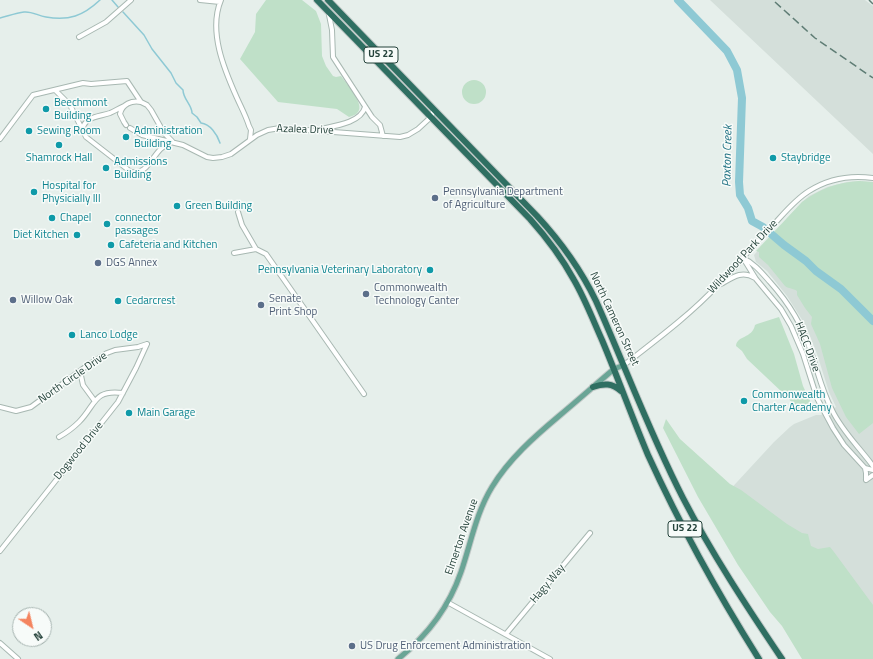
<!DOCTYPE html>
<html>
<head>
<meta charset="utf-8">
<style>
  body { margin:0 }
  #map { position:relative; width:873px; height:659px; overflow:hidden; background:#e6efeb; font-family:"Titillium Web",sans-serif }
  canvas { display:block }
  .north { position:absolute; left:12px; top:607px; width:40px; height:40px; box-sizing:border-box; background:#f7fbf9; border:1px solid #a3b1ad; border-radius:50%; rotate:145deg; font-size:11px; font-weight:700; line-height:16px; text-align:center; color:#24423a }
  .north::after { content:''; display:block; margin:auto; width:14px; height:18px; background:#f4845f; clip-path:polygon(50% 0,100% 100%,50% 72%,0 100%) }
</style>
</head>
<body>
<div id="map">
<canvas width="873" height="659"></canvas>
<div class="north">N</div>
</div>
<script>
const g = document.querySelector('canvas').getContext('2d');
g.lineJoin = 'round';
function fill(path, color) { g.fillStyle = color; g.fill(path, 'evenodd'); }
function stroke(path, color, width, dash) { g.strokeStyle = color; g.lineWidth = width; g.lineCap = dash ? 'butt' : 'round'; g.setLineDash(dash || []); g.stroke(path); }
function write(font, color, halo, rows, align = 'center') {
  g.font = font + ' "Titillium Web",sans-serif'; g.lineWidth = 3; g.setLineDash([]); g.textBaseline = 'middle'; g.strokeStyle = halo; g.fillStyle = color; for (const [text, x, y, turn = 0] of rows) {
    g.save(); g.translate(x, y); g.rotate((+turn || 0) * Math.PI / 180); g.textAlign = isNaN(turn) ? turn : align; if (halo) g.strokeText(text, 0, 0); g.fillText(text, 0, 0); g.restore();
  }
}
fill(new Path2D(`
  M710 0H865L873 6V154Z
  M859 181 873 182V659L713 508 774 442 790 427 794 424 816 415H821L836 407 829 392 817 354 806 326 787 296 767 271 756 262 754 255 802 202 809 196 827 187 847 182Z`), '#d4dfda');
fill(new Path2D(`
  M266 0H302L316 11 321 24 322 56 326 66 333 76 336 77 341 76C346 83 365 104 358 112 356 115 352 116 349 117L337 109 278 102 240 59 255 32 256 14Z
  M462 92a12 12 0 1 1 24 0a12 12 0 1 1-24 0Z
  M859 181 873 182V423L859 434 846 417 832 388 820 344 811 324 812 317 805 308 797 295V291C793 288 789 289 785 286L768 265 759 257V252L756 251 802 202C819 189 838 182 859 181Z
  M779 317 794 354 803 386 812 405 809 409 802 413 784 394 747 359 742 351 736 346C737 335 752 339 755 325L757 324Z
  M666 419 680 439 730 484 741 490 787 524 802 533 808 534 811 546 818 549 830 547 834 552 873 605V659H802L782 626 770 612 738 565 698 497 663 428Z`), '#bfe0c8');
stroke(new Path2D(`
  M112 0 118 7
  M123 12 144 35 152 49 171 73 176 83 183 90C183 99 192 105 192 113L197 117 201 123C210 124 217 134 220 143
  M0 18C8 16 16 13 24 12 32 11 38 16 46 17 69 21 83 16 100 0`), '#8ec9d4', 1.5);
stroke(new Path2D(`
  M678 0 727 51 737 70 742 98 739 182 740 195 748 208 752 221 763 227 784 245 806 261 816 271 841 289 873 321`), '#8ec9d4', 8);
const minor = new Path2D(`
  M200 0 220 2
  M221 0C208 31 224 69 237 98 241 107 246 116 249 126L251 130 250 139
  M329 15 332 30 333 57 372 117 380 125 383 136
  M79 37 106 22 131 0
  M55 90 70 105 86 137 131 172C150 176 153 148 170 143
  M126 125 124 122 120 114C122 104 132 100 141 102
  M130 128 142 135 183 145 207 157 213 158 222 157 231 154 257 135 268 130 280 128 400 137 408 135 418 129 431 117 434 109
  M320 129C334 126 361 123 365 107
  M82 131C84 116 99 117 110 113 115 111 119 108 124 106
  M0 139 33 95 83 83 91 84 127 81 141 102 147 105 151 110 164 133 172 141
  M238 212 242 225 256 249
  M234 253 256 249 266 254 364 394
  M743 258 756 279 781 309 791 326 803 354 817 398 833 428 844 445 865 468 873 470
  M743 258C754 263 762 273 770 282 788 302 803 326 811 352 818 372 822 391 832 410 842 431 859 447 873 466
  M721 284C733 277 742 270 755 278
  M624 365C656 340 690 315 718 285 738 264 756 242 776 222 786 211 796 199 809 191 828 179 851 175 873 178
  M80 371 83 385 94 400
  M0 407 16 411 31 407 88 365 107 353 115 350 138 347 147 344
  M59 437C66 433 73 428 79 422 96 405 93 389 123 393
  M865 468 866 473V480
  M866 480 873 475
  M0 551 118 402 136 368 147 344
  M447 602 550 659
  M506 634 590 533
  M0 643 18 659`);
const major = new Path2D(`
  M398 659C427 636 449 607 461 572 471 543 476 513 492 487 509 459 534 437 559 416 577 401 595 385 614 369L624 365`);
const highway = new Path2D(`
  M317 0 530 219C547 238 562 258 574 280 585 299 593 320 602 340 618 378 632 417 648 455 680 525 718 594 759 659
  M328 0 537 216C561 242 581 270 596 301 625 366 650 434 683 498 712 554 747 607 782 659
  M593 387C604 383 612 383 621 391`);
stroke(minor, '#a8b8b2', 6);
stroke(major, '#c2cac8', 7);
stroke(highway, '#c2cac8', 8);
stroke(minor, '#fff', 4);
stroke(major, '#6aa596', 5);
stroke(highway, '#2f6f62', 6);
stroke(new Path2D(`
  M869 0 873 4
  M775 2 815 38 873 78`), '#5f7d75', 1.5, [8, 4]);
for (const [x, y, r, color] of [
  [46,109,4,"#0f9aa8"],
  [29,131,4,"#0f9aa8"],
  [126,137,4,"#0f9aa8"],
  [59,145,4,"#0f9aa8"],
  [773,158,4,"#0f9aa8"],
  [106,168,4,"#0f9aa8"],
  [34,192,4,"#0f9aa8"],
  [435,198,4,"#5c6f8a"],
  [177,206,4,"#0f9aa8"],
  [52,218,4,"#0f9aa8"],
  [107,224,4,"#0f9aa8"],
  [77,235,4,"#0f9aa8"],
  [111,245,4,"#0f9aa8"],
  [98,263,4,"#5c6f8a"],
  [430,270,4,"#0f9aa8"],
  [366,294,4,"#5c6f8a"],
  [13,300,4,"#5c6f8a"],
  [118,301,4,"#0f9aa8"],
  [261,305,4,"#5c6f8a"],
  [72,335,4,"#0f9aa8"],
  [744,401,4,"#0f9aa8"],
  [129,413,4,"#0f9aa8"],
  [352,646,4,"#5c6f8a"]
]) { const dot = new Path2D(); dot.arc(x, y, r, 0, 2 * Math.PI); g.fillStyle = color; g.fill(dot); stroke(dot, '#f7fbf9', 1.5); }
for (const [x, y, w] of [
  [381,55,34],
  [685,529,34]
]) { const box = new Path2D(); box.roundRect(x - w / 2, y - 8, w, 16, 3); g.fillStyle = '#f7fbf9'; g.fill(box); stroke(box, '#24423a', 1); }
write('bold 10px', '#24423a', null, [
  ["US 22",381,55],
  ["US 22",685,529]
]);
write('11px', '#0d838f', '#f7fbf9', [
  ["Beechmont",54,103],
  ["Building",54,116],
  ["Sewing Room",37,131],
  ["Administration",134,131],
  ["Building",134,144],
  ["Shamrock Hall",59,158,"center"],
  ["Staybridge",781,158],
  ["Admissions",114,162],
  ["Building",114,175],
  ["Hospital for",42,186],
  ["Physicially Ill",42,199],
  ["Green Building",185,206],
  ["Chapel",60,218],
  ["connector",115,218],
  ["passages",115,231],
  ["Diet Kitchen",69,235,"right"],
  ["Cafeteria and Kitchen",119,245],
  ["Pennsylvania Veterinary Laboratory",422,270,"right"],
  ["Cedarcrest",126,301],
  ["Lanco Lodge",80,335],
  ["Commonwealth",752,395],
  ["Charter Academy",752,408],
  ["Main Garage",137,413]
], 'left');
write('11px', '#24423a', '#f7fbf9', [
  ["Azalea Drive",305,130,2],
  ["Wildwood Park Drive",743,257,-47],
  ["North Cameron Street",614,319,65],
  ["HACC Drive",807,347,69],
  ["North Circle Drive",73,378,-35],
  ["Dogwood Drive",79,451,-51],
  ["Elmerton Avenue",462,537,-71],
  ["Hagy Way",548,584,-50]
]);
write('11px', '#4e5e75', '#f7fbf9', [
  ["Pennsylvania Department",443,192],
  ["of Agriculture",443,205],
  ["DGS Annex",106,263],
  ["Commonwealth",374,288],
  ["Technology Canter",374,301],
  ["Senate",269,299],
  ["Print Shop",269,312],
  ["Willow Oak",21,300],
  ["US Drug Enforcement Administration",360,646]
], 'left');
write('italic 12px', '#1c6f80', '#f7fbf9', [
  ["Paxton Creek",728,156,-89]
]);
</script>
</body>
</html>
